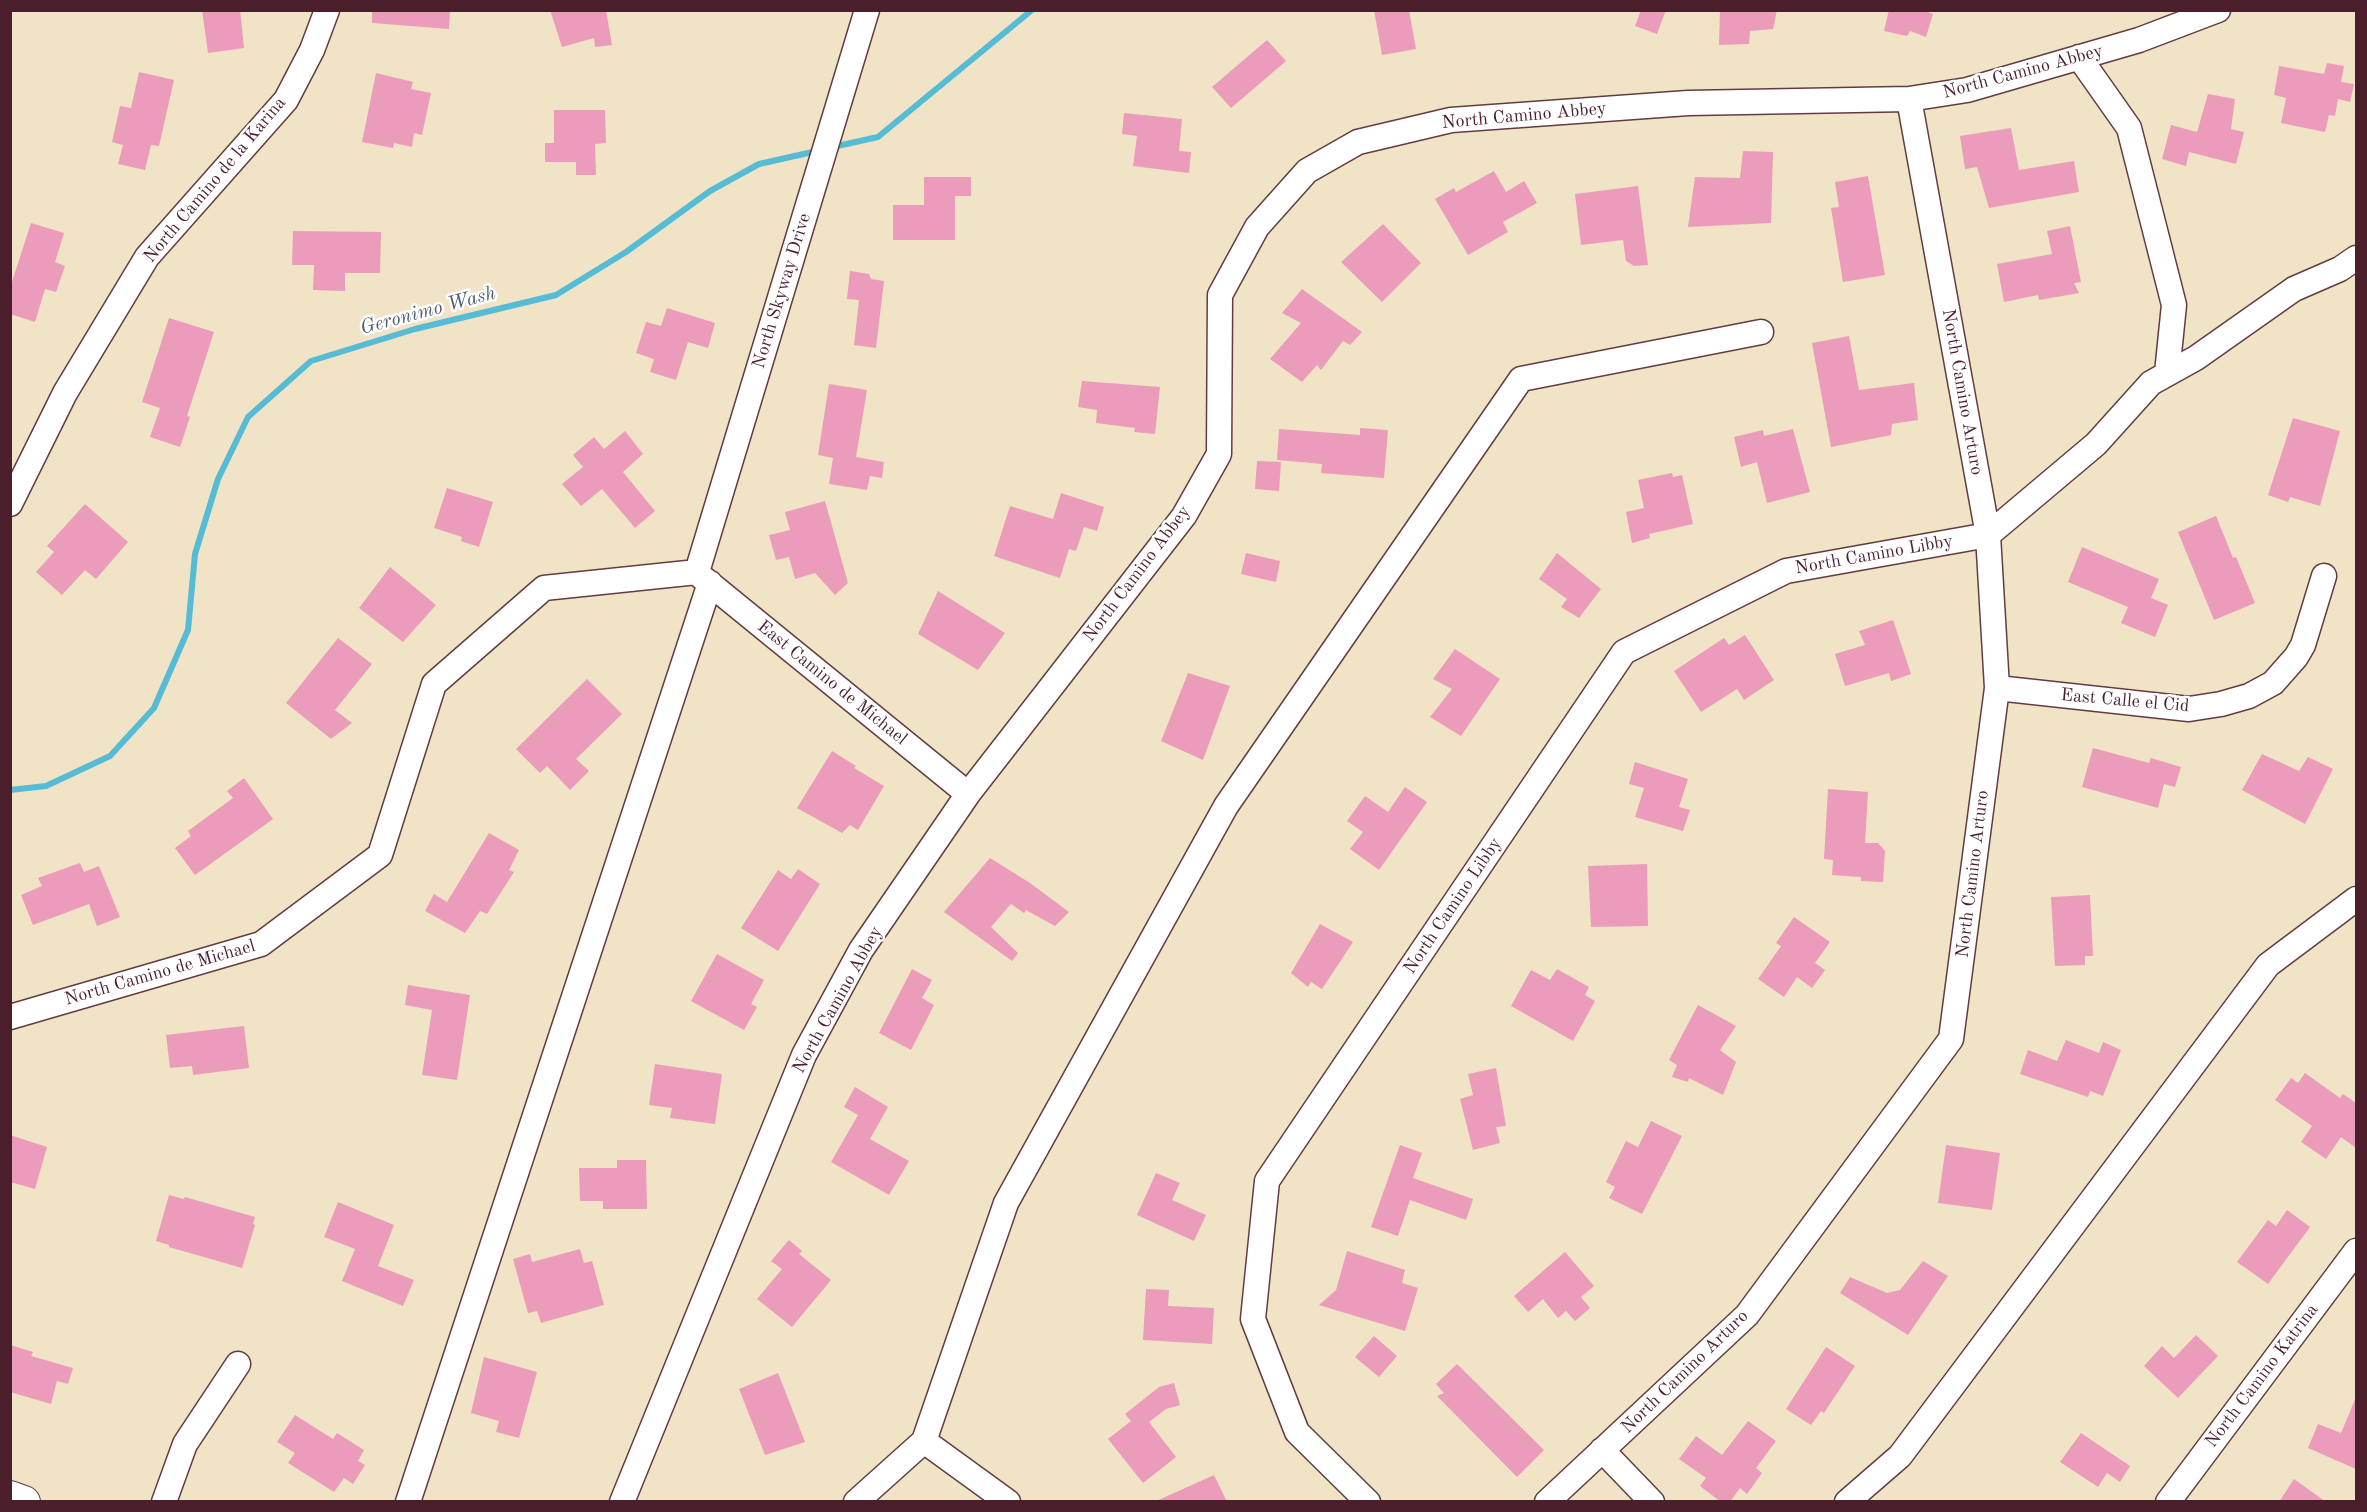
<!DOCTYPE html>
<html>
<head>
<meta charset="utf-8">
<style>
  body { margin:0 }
  #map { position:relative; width:2367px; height:1512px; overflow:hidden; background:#f0e3c6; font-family:"Old Standard TT",serif }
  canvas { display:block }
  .frame { position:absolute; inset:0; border:12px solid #4a1f2b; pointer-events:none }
</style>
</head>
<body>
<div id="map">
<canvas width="2367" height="1512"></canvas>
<div class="frame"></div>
</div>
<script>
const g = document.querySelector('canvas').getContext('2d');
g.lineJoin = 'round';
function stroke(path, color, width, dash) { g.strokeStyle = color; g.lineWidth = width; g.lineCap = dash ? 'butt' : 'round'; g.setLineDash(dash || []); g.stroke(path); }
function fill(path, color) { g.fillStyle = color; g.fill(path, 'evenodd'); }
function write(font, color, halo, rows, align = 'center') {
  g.font = font + ' "Old Standard TT",serif'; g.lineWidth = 5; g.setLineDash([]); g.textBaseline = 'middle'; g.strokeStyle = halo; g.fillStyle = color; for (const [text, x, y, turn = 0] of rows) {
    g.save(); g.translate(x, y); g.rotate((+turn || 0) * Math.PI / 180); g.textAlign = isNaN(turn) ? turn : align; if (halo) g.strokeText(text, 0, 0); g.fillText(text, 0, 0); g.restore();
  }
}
stroke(new Path2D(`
  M833 147 878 137 1032 10
  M10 790 46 786 110 756 154 708 188 630 195 554 218 479 248 417 311 361 415 329 556 295 626 252 710 191 759 164 817 151`), '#56bbd5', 6);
fill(new Path2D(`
  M202 10H240L244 48 208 53Z
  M372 10H450L449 29 372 23Z
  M550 10H606L612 45 595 47 594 38 562 47Z
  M1374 10H1409L1416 49 1382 55Z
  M1641 10H1666L1657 34 1635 26Z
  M1720 10H1777L1773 29 1750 31 1749 44 1719 45Z
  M1889 10H1923L1933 14 1926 37 1910 31 1907 36 1884 31Z
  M1267 40 1286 61 1231 108 1212 87Z
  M2327 63 2344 66 2341 82 2354 84 2350 102 2338 99 2335 116 2329 115 2325 132 2281 123 2286 98 2274 95 2279 66 2324 74Z
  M139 72 174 80 159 146 151 145 145 170 118 164 123 145 112 142 120 106 131 108Z
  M376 73 413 82 411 89 431 93 422 135 414 133 412 147 394 143 393 148 362 142Z
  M2208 94 2235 99 2231 129 2244 132 2236 164 2189 152 2186 166 2162 159 2171 125 2197 132Z
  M554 110H605L606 143 595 144 596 175H576V162H545V143H554Z
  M1124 113 1182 119 1179 151 1191 152 1189 173 1133 166 1137 136 1122 134Z
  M2011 128 2019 170 2074 161 2079 192 1989 208 1977 167 1965 169 1960 136Z
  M1743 151 1773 152 1771 223 1688 227 1695 177 1740 178Z
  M1494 171 1506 192 1524 181 1537 203 1503 222 1508 232 1468 255 1435 199 1454 188 1456 192Z
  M1868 176 1885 275 1843 282 1831 208 1839 207 1835 182Z
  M924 177H971V196H955V240H893V205H924Z
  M1638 186 1648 265 1634 266 1626 261 1623 240 1581 245 1575 194Z
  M31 223 64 233 55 262 65 266 56 292 45 289 35 322 10 314V288Z
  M1383 224 1421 263 1382 302 1341 262Z
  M2070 226 2081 282 2074 283 2079 293 2039 300 2038 295 2004 302 1997 264 2052 254 2047 231Z
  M293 231 381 232 380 273H345V291L313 290 314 265H292Z
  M850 271 869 274 871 279 884 281 876 348 854 345 859 300 847 299Z
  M1302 289 1362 332 1350 345 1343 341 1321 370 1317 365 1302 382 1270 359 1301 323 1282 313Z
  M667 308 715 323 708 348 688 342 676 380 650 372 654 359 636 353 646 322 661 326Z
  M169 318 214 332 187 416 190 417 180 447 150 437 160 408 142 402Z
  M1849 336 1859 390 1914 383 1918 420 1892 424 1891 435 1831 447 1812 343Z
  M1082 381 1160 387 1155 434 1134 432 1135 428 1096 423 1097 410 1078 407Z
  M829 384 867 390 856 457 884 462 882 478 870 476 867 490 829 484 833 458 818 455Z
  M2293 418 2340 431 2320 506 2290 497 2288 502 2268 495Z
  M1360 428 1388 430 1384 478 1321 473 1322 464 1277 460 1279 429 1360 435Z
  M1793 429 1810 492 1767 503 1757 462 1741 467 1734 437 1763 430 1764 436Z
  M625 431 643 454 623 472 655 511 635 528 602 489 581 506 562 484 583 467 573 455 594 437 604 449Z
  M1257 461 1281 462 1279 491 1255 489Z
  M1672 473 1673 477 1682 475 1693 524 1649 534 1650 538 1632 543 1626 512 1644 508 1638 480Z
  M447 488 493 502 479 547 461 541 462 537 434 528Z
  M1061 493 1104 507 1097 531 1084 527 1076 551 1069 549 1060 578 994 556 1010 506 1053 519Z
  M825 501 848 583 835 595 815 573 795 579 789 557 776 560 769 535 790 530 785 512Z
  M85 504 128 542 96 579 85 570 62 595 36 572 54 552 47 546Z
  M2216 516 2233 558 2236 557 2255 603 2214 620 2178 532Z
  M2082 547 2159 579 2151 598 2168 605 2155 637 2121 623 2128 607 2068 582Z
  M1246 553 1280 561 1276 582 1241 574Z
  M1557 553 1601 589 1579 618 1561 607 1567 599 1539 579Z
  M390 567 436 605 403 642 359 608Z
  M938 591 1005 633 978 670 918 634Z
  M1893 620 1911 674 1891 681 1889 673 1845 686 1835 654 1865 645 1859 631Z
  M1745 635 1774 680 1744 700 1737 689 1701 712 1674 671 1724 638 1729 645Z
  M338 638 372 664 335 710 352 723 331 739 286 703Z
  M1455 649 1500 679 1461 736 1430 717 1452 689 1433 679Z
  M1188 673 1230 686 1203 760 1161 741Z
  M587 679 622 714 576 759 589 771 570 790 547 766 540 773 516 749Z
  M2093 748 2149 763 2151 758 2181 767 2175 787 2164 784 2158 808 2082 787Z
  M832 751 856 766 854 768 884 786 858 830 850 825 842 833 797 808Z
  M2262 754 2299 771 2308 757 2333 769 2305 824 2242 790Z
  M1635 762 1688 779 1679 807 1690 810 1683 831 1635 817 1644 788 1629 784Z
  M244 778 273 819 195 875 175 848 191 836 188 831 233 798 227 791Z
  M1405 787 1427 802 1379 870 1350 849 1363 832 1347 821 1365 796 1388 812Z
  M1828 789 1868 792 1865 843H1878L1885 851 1883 882 1861 881V877L1832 875 1833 860 1824 859Z
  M489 833 519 850 509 870 514 872 487 914 480 911 465 933 425 911 434 894 447 902Z
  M990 858 1030 883 1069 912 1055 926 1026 910 1024 913 1011 904 991 927 1018 953 1012 961 944 912Z
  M80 863 84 872 99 866 120 917 97 926 89 904 33 925 21 895 42 886 38 878Z
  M1647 864 1648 926 1591 927 1588 866Z
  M798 869 820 884 778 951 741 928 778 870 791 879Z
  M2090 895 2093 956H2085V965L2055 966 2051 897Z
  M1794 917 1830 942 1815 963 1825 970 1812 988 1797 977 1784 997 1758 979 1781 946 1776 943Z
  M1320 924 1353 942 1322 989 1311 982 1308 987 1291 973Z
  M717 954 764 980 751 1004 757 1007 744 1030 691 1001Z
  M912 969 932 980 922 998 934 1005 911 1050 879 1033Z
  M1557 969 1589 987 1585 995 1595 1001 1573 1041 1511 1006 1531 970 1550 980Z
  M408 985 470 995 457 1080 422 1075 432 1010 405 1005Z
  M1698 1005 1736 1026 1720 1050 1736 1062 1723 1095 1689 1078 1688 1082 1672 1077 1677 1065 1669 1060Z
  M244 1026 249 1068 193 1075 192 1066 170 1068 166 1035Z
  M2066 1040 2099 1053 2103 1042 2121 1050 2103 1096 2090 1091 2088 1097 2020 1074 2028 1050 2057 1061Z
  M655 1064 722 1074 715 1124 670 1118 672 1108 649 1105Z
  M1496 1068 1506 1126 1496 1127 1500 1143 1473 1150 1460 1099 1473 1095 1468 1074Z
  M2305 1073 2340 1098 2343 1094 2356 1103V1148L2341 1137 2326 1159 2301 1142 2312 1126 2275 1100 2291 1078 2298 1083Z
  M855 1087 888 1107 870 1139 909 1161 889 1195 831 1162 858 1115 844 1107Z
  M1651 1121 1682 1136 1642 1214 1609 1198 1615 1187 1606 1182 1626 1141 1638 1147Z
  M10 1135 47 1147 35 1189 10 1182Z
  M1400 1145 1422 1153 1413 1178 1473 1199 1466 1220 1410 1200 1398 1236 1371 1227Z
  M1946 1145 2000 1153 1992 1210 1938 1203Z
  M617 1160H646L647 1209H603V1201H580L579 1168H617Z
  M1156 1173 1180 1183 1172 1200 1206 1215 1194 1241 1137 1215Z
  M169 1195 184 1199 185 1197 255 1217 253 1224 255 1225 242 1268 169 1247V1245L156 1241Z
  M338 1202 394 1225 378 1266 414 1280 403 1306 342 1281 355 1249 324 1237Z
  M2287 1210 2310 1227 2268 1284 2237 1262 2268 1220 2276 1226Z
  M789 1240 802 1251 799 1254 831 1280 792 1327 757 1299 782 1269 771 1261Z
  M580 1249 584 1263 592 1261 604 1305 541 1323 537 1311 528 1313 513 1259 530 1254 532 1262Z
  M1347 1251 1405 1270 1402 1283 1418 1288 1405 1331 1319 1305 1336 1290Z
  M1565 1252 1594 1286 1581 1297 1590 1308 1575 1321 1566 1311 1558 1318 1543 1299 1528 1312 1514 1296Z
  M1923 1261 1948 1276 1908 1335 1840 1293 1850 1277 1887 1293 1900 1290Z
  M1146 1289 1169 1290 1168 1306 1214 1308 1212 1344 1143 1340Z
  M2196 1335 2218 1356 2178 1398 2144 1366 2162 1346 2174 1358Z
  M1374 1336 1397 1356 1379 1377 1355 1357Z
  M10 1345 33 1352 31 1356 73 1368 68 1384 57 1381 51 1404 10 1392Z
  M1826 1347 1855 1366 1824 1413 1821 1411 1811 1425 1786 1409Z
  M484 1357 537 1372 519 1438 496 1432 499 1421 471 1413Z
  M1457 1364 1544 1450 1517 1477 1437 1396 1444 1393 1436 1384Z
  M778 1373 805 1442 765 1455 739 1389Z
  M1174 1383 1180 1405 1166 1409 1149 1422 1176 1457 1143 1483 1108 1439 1131 1421 1125 1414 1159 1387Z
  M2356 1397V1469L2308 1448 2318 1424 2341 1433Z
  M295 1415 333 1439 337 1433 364 1450 358 1461 365 1465 353 1484 344 1478 334 1492 288 1463 295 1453 277 1442Z
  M1748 1421 1776 1441 1756 1468 1762 1473 1747 1494 1740 1488 1730 1502H1721L1700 1486 1706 1478 1679 1459 1696 1436 1722 1455Z
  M2081 1433 2130 1466 2120 1482 2107 1473 2098 1487 2060 1462Z
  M1214 1475 1227 1502H1154Z
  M2294 1479 2326 1502H2279Z`), '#eb9cbb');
const minor = new Path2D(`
  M2079 57 2129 128 2174 305 2167 373
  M10 504 65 393 147 257 286 100 312 50 327 10
  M697 572 867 10
  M698 574 968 794
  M1997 688 2189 709 2221 704 2249 696 2273 683 2296 657 2303 645 2324 576
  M10 1017 261 944 380 855 434 684 544 588 697 572
  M924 1441 1008 1502
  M1602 1450 1652 1502
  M164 1502 185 1444 238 1364
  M408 1502 710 583
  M622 1502 804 1055 861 950 968 794 1184 516 1219 454 1220 295 1257 227 1307 171 1358 142 1451 120 1688 103 1909 99 1967 90 2139 40 2218 10
  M856 1502 924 1441 1006 1203 1226 806 1521 379 1761 332
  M1368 1502 1297 1432 1253 1319 1267 1181 1624 652 1786 571 1988 535 2096 444 2151 383 2196 358 2294 289 2340 269 2356 258
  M1547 1502 1747 1315 1951 1039 1997 688 1988 535 1909 99
  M1847 1502 1900 1456 2268 965 2356 899
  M2168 1502 2356 1251`);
const major = new Path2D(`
  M10 1497 24 1502`);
stroke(minor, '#633c42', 27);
stroke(major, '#633c42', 34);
stroke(minor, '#fff', 24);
stroke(major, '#fff', 32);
write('18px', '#4a1f2b', '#fff', [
  ["North Camino Abbey",2023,72,-15],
  ["North Camino Abbey",1524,116,-5],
  ["North Camino de la Karina",215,180,-50],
  ["North Skyway Drive",782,291,-73],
  ["North Camino Arturo",1962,392,80],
  ["North Camino Libby",1874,555,-10],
  ["North Camino Abbey",1137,574,-53],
  ["East Camino de Michael",832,683,39],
  ["East Calle el Cid",2125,701,5],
  ["North Camino Arturo",1973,874,-83],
  ["North Camino Libby",1453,906,-56],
  ["North Camino de Michael",160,973,-16],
  ["North Camino Abbey",838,1000,-61],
  ["North Camino Arturo",1685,1372,-44],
  ["North Camino Katrina",2262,1376,-53]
]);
write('italic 20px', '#4f5d6f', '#fff', [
  ["Geronimo Wash",428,311,-15]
]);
</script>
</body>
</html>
